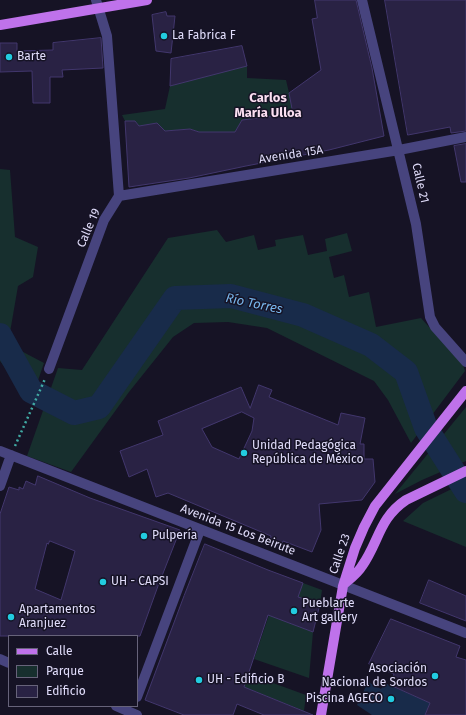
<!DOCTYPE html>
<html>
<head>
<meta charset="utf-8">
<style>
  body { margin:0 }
  #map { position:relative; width:466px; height:715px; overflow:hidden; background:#161325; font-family:"Fira Sans",sans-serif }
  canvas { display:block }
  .legend { position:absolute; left:8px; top:635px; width:130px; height:72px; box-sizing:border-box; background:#161325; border:1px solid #67637a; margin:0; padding:5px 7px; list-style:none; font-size:12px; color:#e0dcfa }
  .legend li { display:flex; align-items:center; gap:8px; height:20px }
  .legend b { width:20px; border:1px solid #67637a }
</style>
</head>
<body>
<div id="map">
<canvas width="466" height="715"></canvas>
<ul class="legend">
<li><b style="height:5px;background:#bf72eb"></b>Calle</li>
<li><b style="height:11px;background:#172f2e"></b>Parque</li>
<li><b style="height:11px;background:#292244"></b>Edificio</li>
</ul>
</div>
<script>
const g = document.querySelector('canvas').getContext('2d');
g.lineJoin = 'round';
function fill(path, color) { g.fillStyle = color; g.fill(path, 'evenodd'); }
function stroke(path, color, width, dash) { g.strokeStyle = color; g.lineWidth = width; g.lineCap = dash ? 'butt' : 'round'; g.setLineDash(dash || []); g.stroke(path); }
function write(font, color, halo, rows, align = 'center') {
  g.font = font + ' "Fira Sans",sans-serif'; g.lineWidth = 3; g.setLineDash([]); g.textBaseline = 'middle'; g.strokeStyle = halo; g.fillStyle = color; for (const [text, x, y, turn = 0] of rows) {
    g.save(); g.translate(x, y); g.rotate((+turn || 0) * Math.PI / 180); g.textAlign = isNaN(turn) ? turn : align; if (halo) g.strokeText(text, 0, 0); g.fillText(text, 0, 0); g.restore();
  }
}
fill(new Path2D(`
  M247 66V78L286 80 294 114 242 120 235 132H199L190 129 165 131 157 123 139 126 135 121H125L122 115 165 109 170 86 210 74Z
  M0 169 10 170 15 237 38 247 33 277 18 286 8 344 44 363 33 395 21 389 0 361Z
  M217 230 226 242 254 235 258 250 276 246 275 240 303 235 308 255 327 251 325 239 347 233 352 251 329 257 334 278 344 275 349 297 369 292 376 327 421 318 463 365 465 371 411 443 388 400 374 381 267 328 228 322 194 323 173 337 129 392 71 472 27 456 58 368 82 370 168 238Z
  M466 407V461L422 480 395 494Z
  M466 482V547L403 521 423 503Z
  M303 583 322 590 320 604 298 597Z
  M269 615 313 632 309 678 254 659Z
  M248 674 306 695 304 711 244 687Z`), '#172f2e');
fill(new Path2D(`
  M368 682 381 689 385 683 430 703 425 715H372L357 705Z`), '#182b4a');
stroke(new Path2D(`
  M0 335 31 391 74 413 99 407 175 298 231 296 303 315 371 345 406 372 426 428 466 491`), '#182b4a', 24);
const building = new Path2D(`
  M315 0H356L372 68 384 136 329 150 246 166 189 178 129 187 125 121H135L139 126 157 123 165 131 190 129 199 132H235L242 120 293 114 289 93 321 70 312 19 317 18Z
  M385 0H466V131L451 133 450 127 408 135Z
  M166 12 167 16H175L171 53 156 51 152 15Z
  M101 38 103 68 62 70 63 77H50V103H33L32 71 0 72V43H17V51L53 50V43Z
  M242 46 247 66 170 86 171 59Z
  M466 144V182H461L454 146Z
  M259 385 272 390 269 397 338 425 341 413 365 418 360 444H364V459H373L375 482 362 500 319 504 321 530 312 552 283 541 281 547 269 543 271 536 168 493 156 497 147 469 129 477 120 451 163 435 158 421 241 387 250 408ZM242 412 254 418 252 431 239 459 212 447 202 429Z
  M38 476 90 498 180 530 158 586 140 636H0V514L9 487 19 490V487L23 489 26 481 35 485ZM50 541 75 551 61 600 35 589 47 543 48 544Z
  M205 544 268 570 303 583 298 597 320 604 313 632 268 615 244 687 313 715H264L237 704 233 715H184L145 700 184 596Z
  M429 580 466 596V621L420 603Z
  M391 619 460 646 456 657 466 660V715H425L430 703 390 685 394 674 369 664Z`);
fill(building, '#292244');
stroke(building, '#42376d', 1);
stroke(new Path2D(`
  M15 446 45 379`), '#41aaa4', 2.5, [2, 3]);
stroke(new Path2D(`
  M362 0 416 224 430 317 435 327 466 362
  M119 196 399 150 466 137
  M49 369 104 220 119 196 107 36 96 0
  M0 451 466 633
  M0 486 11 455
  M0 659 9 663
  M137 697 200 530
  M116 706 137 715`), '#47447e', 10);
stroke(new Path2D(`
  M0 25 147 0
  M344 584C350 579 358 573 362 566 379 542 379 518 406 500L466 471
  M321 715 343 586 355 548 364 527 375 506 466 391`), '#bf72eb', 10);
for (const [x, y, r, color] of [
  [164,36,4,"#22cce0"],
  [9,57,4,"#22cce0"],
  [244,453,4,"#22cce0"],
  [144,536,4,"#22cce0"],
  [103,582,4,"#22cce0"],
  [294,611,4,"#22cce0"],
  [11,617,4,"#22cce0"],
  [435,676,4,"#22cce0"],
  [199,680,4,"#22cce0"],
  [391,699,4,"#22cce0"]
]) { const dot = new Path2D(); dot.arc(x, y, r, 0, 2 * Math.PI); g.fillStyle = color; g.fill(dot); stroke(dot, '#161325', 1.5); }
write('12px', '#e0dcfa', '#161325', [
  ["La Fabrica F",172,36],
  ["Barte",17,57],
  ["Unidad Pedagógica",252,446],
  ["República de México",252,460],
  ["Pulpería",152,536],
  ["UH - CAPSI",111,582],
  ["Pueblarte",302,604],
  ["Art gallery",302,618],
  ["Apartamentos",19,610],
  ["Aranjuez",19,624],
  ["Asociación",427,669,"right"],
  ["Nacional de Sordos",427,683,"right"],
  ["UH - Edificio B",207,680],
  ["Piscina AGECO",383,699,"right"]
], 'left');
write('12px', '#e0dcfa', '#161325', [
  ["Avenida 15A",291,155,-9],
  ["Calle 21",420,183,77],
  ["Calle 19",89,228,-67],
  ["Avenida 15 Los Beirute",238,530,21],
  ["Calle 23",340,554,-71]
]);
write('bold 13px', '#fadef0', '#161325', [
  ["Carlos",268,98],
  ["María Ulloa",268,113]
]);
write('italic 13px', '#78b6ec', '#161325', [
  ["Río Torres",254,304,12]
]);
</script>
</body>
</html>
